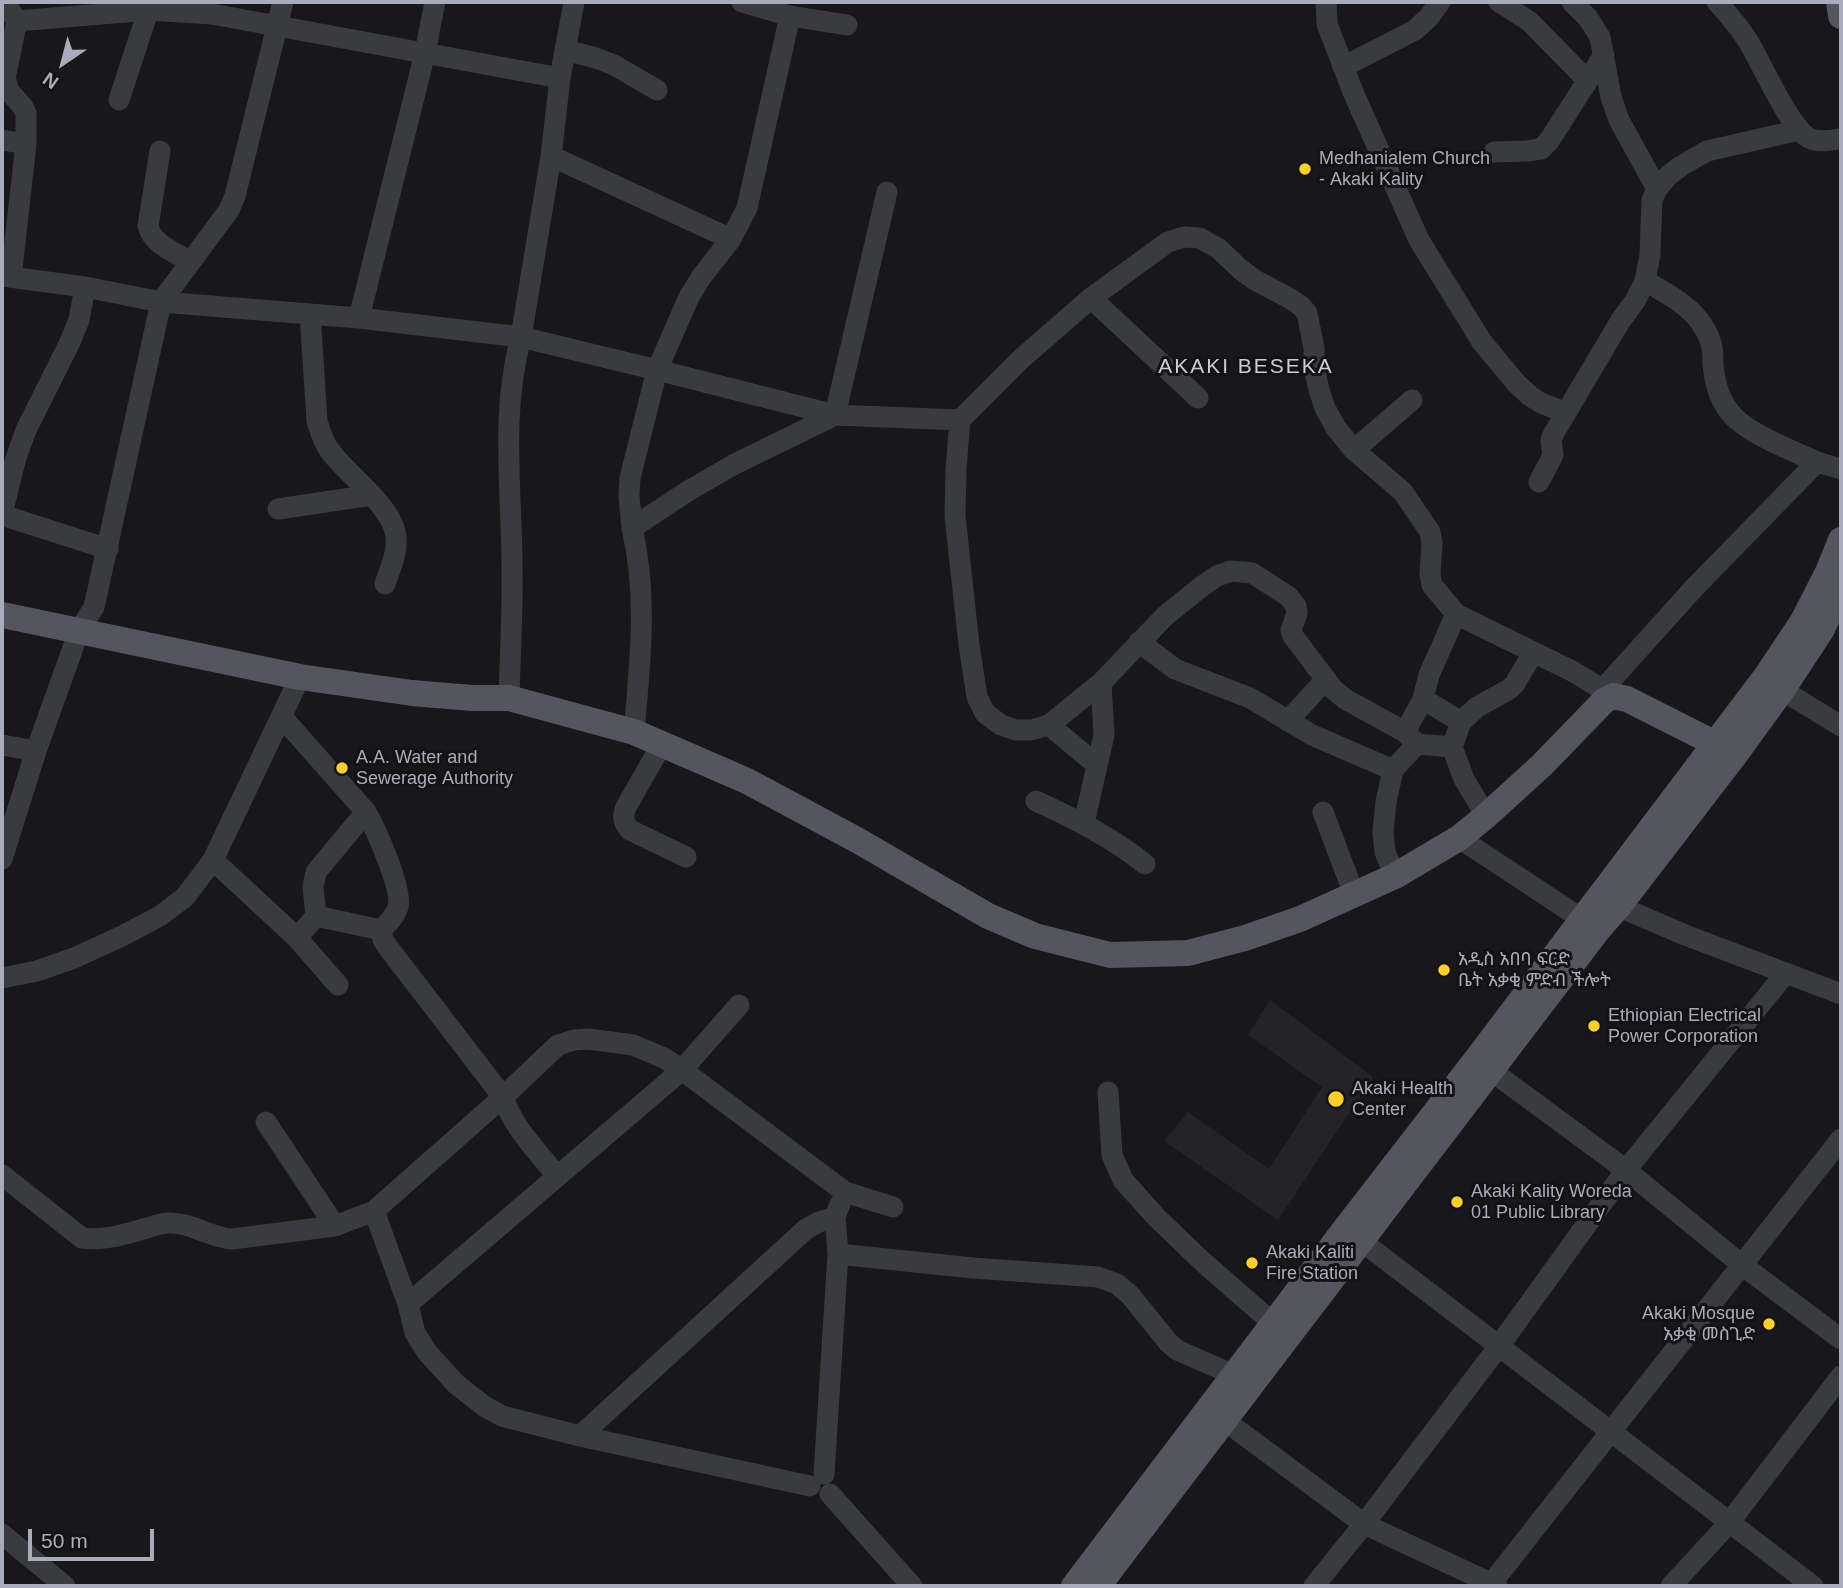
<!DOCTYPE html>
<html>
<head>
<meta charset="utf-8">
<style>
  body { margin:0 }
  #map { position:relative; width:1843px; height:1588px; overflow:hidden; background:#18171a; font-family:Helvetica,sans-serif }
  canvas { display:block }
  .frame { position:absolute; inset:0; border:4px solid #a9acba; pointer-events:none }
  .north { position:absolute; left:28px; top:28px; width:70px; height:70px; -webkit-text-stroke:5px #131215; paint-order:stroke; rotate:215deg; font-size:19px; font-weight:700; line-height:28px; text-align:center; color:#a9acba }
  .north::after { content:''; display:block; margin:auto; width:24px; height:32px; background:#a9acba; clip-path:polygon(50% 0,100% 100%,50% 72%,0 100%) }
  .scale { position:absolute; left:28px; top:1529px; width:126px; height:32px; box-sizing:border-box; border:4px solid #a9acba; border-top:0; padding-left:9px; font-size:21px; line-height:24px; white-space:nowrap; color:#a9acba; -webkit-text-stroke:5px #131215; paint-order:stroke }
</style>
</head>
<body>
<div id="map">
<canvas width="1843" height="1588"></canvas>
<div class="frame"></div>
<div class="north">N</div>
<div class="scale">50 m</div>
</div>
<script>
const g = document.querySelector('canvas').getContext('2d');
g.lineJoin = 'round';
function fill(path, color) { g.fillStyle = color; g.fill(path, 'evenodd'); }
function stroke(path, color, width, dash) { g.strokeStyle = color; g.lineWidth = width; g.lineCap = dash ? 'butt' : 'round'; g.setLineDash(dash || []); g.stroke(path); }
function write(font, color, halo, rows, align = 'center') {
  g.font = font + ' Helvetica,"Noto Sans Ethiopic",sans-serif'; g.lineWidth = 6; g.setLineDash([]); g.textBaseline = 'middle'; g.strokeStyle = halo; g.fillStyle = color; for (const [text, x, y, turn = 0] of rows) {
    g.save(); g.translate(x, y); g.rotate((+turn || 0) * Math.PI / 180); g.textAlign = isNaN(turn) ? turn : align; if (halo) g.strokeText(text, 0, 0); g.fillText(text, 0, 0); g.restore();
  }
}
fill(new Path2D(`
  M1270 1000 1373 1077 1278 1220 1164 1141 1188 1112 1269 1169 1322 1087 1248 1035Z`), '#242327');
stroke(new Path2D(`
  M4 2 17 21 149 10 212 14 560 78
  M1326 2 1327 24 1353 92 1419 240 1482 342 1516 383 1530 396 1541 403 1564 412
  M1499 2 1529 21 1587 80
  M1572 2 1588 18 1600 37 1611 97 1619 120 1657 189
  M1717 2C1728 14 1739 27 1748 41 1761 62 1789 127 1809 138 1818 143 1831 140 1841 139
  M790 16 847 25
  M565 50 596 58 614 65 657 90
  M1343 67 1415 30 1429 17 1440 2
  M119 100 151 2
  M2 140 26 144
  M160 151 148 226C152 244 175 252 189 261
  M1494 152 1527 151 1541 149 1549 141 1604 55
  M551 156 731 239 747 208 790 16 742 2
  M2 276 85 287 161 302 359 318 521 337 657 370 835 415 960 420
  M11 277 26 144V113L23 107 9 91 5 78 17 21
  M1645 281C1672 296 1701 311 1711 343 1713 349 1713 357 1713 364 1715 385 1720 403 1735 418 1754 436 1793 451 1817 462
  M1091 298 1198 398
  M310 314 317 421C320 431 323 442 330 451 348 476 392 505 396 536 398 552 390 569 385 584
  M359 318 425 53 435 2
  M1354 450 1412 400
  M1539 482 1553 455 1551 440 1554 433 1621 320 1635 301 1645 281 1650 255 1652 200 1657 189 1669 175 1681 166 1707 151 1799 130
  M278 509 372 495
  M2 514 15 461 26 430 70 342 79 320 85 287
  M2 515 108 549
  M632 528 629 496 630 478 657 370 689 297 702 276 731 239
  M1139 642 1175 669 1250 698 1312 735 1393 770
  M1603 689 1694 588 1817 462 1841 469
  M1782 690 1841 726
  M509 698C510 655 513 611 512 568 512 489 500 416 521 337L551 156 560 78 574 2
  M1423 699 1461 722
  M282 717 366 812C376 829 403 890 398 907 395 917 388 923 381 930
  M1288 721 1326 679
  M1049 725 1097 765
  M634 732C640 664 648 595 632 528L688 491 733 465 835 415 887 192
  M1405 732 1423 699 1429 675 1456 614
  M662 744 626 807C622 817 623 822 630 830L686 857
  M2 745 36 751
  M1452 747 1417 744 1405 732 1345 699 1333 689 1293 636 1291 630 1297 613 1296 606 1288 596 1252 573 1231 571 1217 576 1201 587 1165 616 1101 683 1049 725 1031 730H1016L1001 725 985 713 977 697 969 645 955 516 956 469 960 420 1021 359 1091 298 1168 242 1184 237 1200 238 1219 249 1240 269 1255 280 1289 298 1301 306 1307 313 1314 348V368L1319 390 1325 408 1336 428 1354 450 1403 492 1430 532 1432 543 1430 575 1432 585 1456 614 1574 672 1613 696
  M1036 801C1075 819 1111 837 1145 864
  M1323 812 1354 894
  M1486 816 1464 779 1452 747 1461 722 1477 707 1508 690 1514 685 1533 653
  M1084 823 1104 735 1101 683
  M1459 838 1582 919
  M2 859 36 751 79 631 94 607 161 302 229 210 235 196 283 2
  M213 860 297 938 338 985
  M1395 876 1385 852 1383 832 1386 802 1393 770 1417 744
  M1606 901 1685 935 1841 994
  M316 916 381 930
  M381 930 383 940 390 950 503 1097C513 1127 537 1151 557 1176
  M297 938 316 916 313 887 316 872 366 812
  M2 978 37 971 74 958 122 936 160 916 185 897 213 860 300 677
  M1478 1061 1626 1170 1742 1265 1841 1339
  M1108 1092 1112 1155 1123 1180 1156 1217 1203 1262 1274 1324
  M266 1122 335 1226
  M2 1175 82 1238C106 1241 125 1234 147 1228 154 1226 161 1223 168 1223 191 1222 210 1238 232 1239L335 1226 374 1211 503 1097 558 1045 574 1040 588 1039 633 1045 664 1058 682 1070 845 1192 893 1207
  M374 1211 408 1304 415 1333 427 1352 456 1384 484 1406 502 1416 580 1436 810 1486
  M1360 1240 1813 1586
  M838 1254 973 1268 1098 1277 1117 1284 1130 1295 1168 1342 1177 1350 1234 1375
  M408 1304 682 1070 739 1005
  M1224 1420 1364 1524 1497 1586
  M580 1436 806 1229 819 1222 835 1217
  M824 1474 838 1254 835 1217 840 1204
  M830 1494 912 1586
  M2 1534 65 1586
  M1491 1584 1841 1139
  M1314 1586 1364 1524 1499 1346 1626 1170 1785 974
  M1671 1586 1729 1523 1841 1376`), '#3a3a41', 21);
stroke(new Path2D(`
  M1839 2 1841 16
  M2 615 300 677 412 693 472 698H509L634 732 747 781 857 840 988 916 1035 936 1110 955 1188 953 1245 938 1300 919 1395 876 1459 838 1486 816 1542 765 1604 701 1613 696 1627 699 1716 744
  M1074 1586 1345 1229 1476 1060 1767 675 1803 621 1828 572 1841 540
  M1098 1586 1597 931 1618 907 1734 756 1782 690 1822 629 1841 589`), '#54555e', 26);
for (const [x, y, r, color] of [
  [1305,169,7,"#f9ce30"],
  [342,768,7,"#f9ce30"],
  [1444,970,7,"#f9ce30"],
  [1594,1026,7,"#f9ce30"],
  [1336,1099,9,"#f9ce30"],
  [1457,1202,7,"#f9ce30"],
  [1252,1263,7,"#f9ce30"],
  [1769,1324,7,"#f9ce30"]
]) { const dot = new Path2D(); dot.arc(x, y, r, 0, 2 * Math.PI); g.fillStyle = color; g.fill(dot); stroke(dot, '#131215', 2.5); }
write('18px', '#a9acba', '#131215', [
  ["Medhanialem Church",1319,159],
  ["- Akaki Kality",1319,180],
  ["A.A. Water and",356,758],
  ["Sewerage Authority",356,779],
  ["አዲስ አበባ ፍርድ",1458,960],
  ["ቤት አቃቂ ምድብ ችሎት",1458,981],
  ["Ethiopian Electrical",1608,1016],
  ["Power Corporation",1608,1037],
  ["Akaki Health",1352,1089],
  ["Center",1352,1110],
  ["Akaki Kality Woreda",1471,1192],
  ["01 Public Library",1471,1213],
  ["Akaki Kaliti",1266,1253],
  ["Fire Station",1266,1274],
  ["Akaki Mosque",1755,1314,"right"],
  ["አቃቂ መስጊድ",1755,1335,"right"]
], 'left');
g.letterSpacing = '2px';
write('21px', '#caccd6', '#131215', [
  ["AKAKI BESEKA",1246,367]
]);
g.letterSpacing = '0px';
</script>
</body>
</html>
